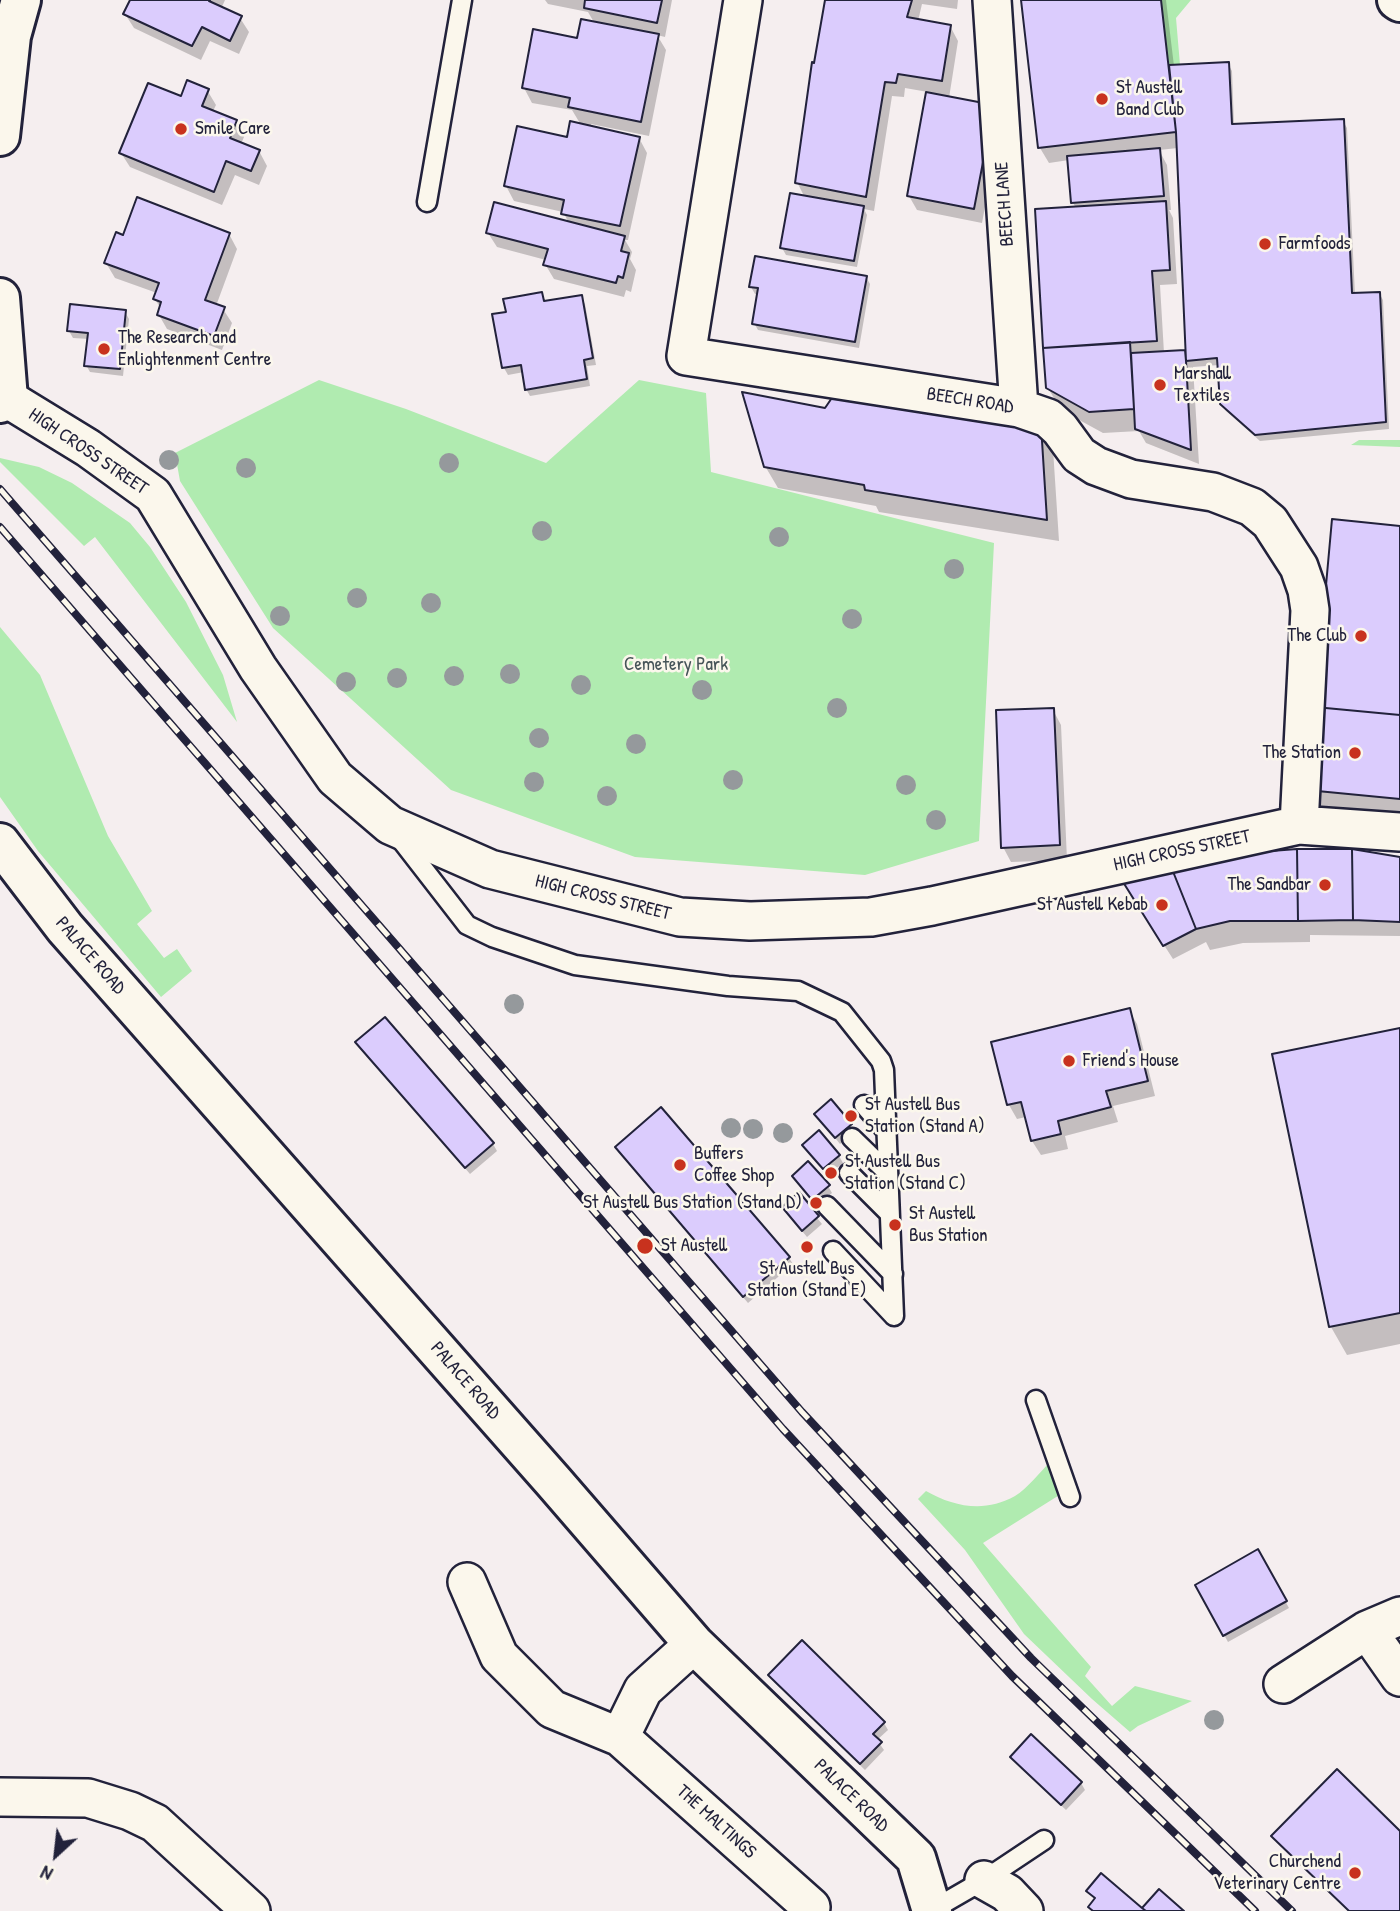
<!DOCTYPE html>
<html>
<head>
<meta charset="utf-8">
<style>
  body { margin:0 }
  #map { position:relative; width:1400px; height:1911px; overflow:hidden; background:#f5eeef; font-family:"Patrick Hand",sans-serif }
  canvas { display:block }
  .north { position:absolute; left:21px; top:1820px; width:70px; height:70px; -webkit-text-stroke:5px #fbf7ec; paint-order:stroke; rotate:207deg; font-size:19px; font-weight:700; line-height:28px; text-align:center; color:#22223b }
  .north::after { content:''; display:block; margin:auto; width:24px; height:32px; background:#22223b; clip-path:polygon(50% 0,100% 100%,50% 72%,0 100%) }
</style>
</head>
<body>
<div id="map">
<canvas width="1400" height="1911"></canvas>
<div class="north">N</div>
</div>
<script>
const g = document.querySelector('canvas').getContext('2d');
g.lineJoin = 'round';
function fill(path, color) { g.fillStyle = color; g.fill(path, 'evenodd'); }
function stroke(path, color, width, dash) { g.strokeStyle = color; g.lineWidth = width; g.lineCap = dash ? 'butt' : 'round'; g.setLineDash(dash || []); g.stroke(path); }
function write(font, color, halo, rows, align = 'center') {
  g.font = font + ' "Patrick Hand",sans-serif'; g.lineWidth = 5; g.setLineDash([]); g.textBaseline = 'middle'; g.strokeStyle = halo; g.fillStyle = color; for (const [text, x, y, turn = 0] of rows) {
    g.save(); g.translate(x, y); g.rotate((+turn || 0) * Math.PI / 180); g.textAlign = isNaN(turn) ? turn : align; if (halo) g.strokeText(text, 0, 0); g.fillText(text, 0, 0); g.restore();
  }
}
fill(new Path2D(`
  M1161 0H1191L1176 18 1180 65H1169Z
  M319 380 406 409 546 463 639 380 706 393 711 472 994 543 979 841 865 875 635 857 451 790 273 628 180 481 175 453Z
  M1359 440H1400V447L1351 445Z
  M0 458 39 467 72 483 130 523 150 547 186 602 223 675 237 722 95 537 84 546 0 462Z
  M0 627 40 675 108 836 152 911 137 924 164 958 177 949 192 971 161 997 38 851 0 797Z
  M1050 1462 1061 1494 983 1543 1091 1667 1085 1676 1112 1706 1135 1686 1192 1701 1138 1726 1130 1732 1092 1699 1024 1634 965 1550 918 1499 926 1491C954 1507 985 1513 1015 1496 1028 1488 1040 1472 1050 1462Z`), '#b0ebb0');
fill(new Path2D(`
  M132 0H225L221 9 240 18 249 32 239 54 210 41 201 60 134 28 125 14Z
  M545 0H672L665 37 657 35 666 50 649 136 591 124V127L639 138 647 153 628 240H625L632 252 630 259 636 270 631 292 626 290 624 297 554 279 545 264 546 260 497 247 488 233 569 223 563 212 514 201 506 186 569 139 581 125 572 110 532 103 524 88 595 24 588 12 548 4Z
  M826 0H958L957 9 922 4 918 21 950 26 958 41 949 98 1001 121 982 223 917 210 909 196 928 92 905 88 904 97 892 96 874 211 864 209 867 215 857 267 786 255 782 248 805 198 797 182Z
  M1023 0H1166L1174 66 1228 64 1232 71 1234 125 1343 121 1347 128 1355 295 1379 293 1383 300 1389 429 1260 441 1226 411 1221 403 1219 365 1193 367 1199 464 1146 443 1139 431 1103 433 1061 410 1048 388 1076 208 1073 203 1069 160 1049 163 1040 148ZM1178 148 1188 357 1184 352 1164 353 1160 285 1177 284 1173 218 1169 210H1171L1167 165 1159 150Z
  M207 90 216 105 213 111 235 122 244 137 241 144 259 151 267 166 259 185 235 175 222 205 130 167 121 153 182 99Z
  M229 234 237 249 216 306 223 309 232 323 222 350 167 329 159 315 161 309 155 299 157 293 115 278 106 263 124 237Z
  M866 277 870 284 859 348 758 330 754 323 759 294H755L751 287Z
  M541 294 546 302 581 297 585 304 596 365 587 366 590 386 530 396 526 389 524 372 508 375 504 368 494 315 508 313Z
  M125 312 129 319 123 376 90 372 86 365 89 339 73 338 69 331Z
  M825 410 1040 427 1053 449 1059 541 879 512 876 506 778 488 765 466Z
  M1400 527V819L1321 811 1309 789Z
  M1053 710 1061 725 1067 860 1011 862 1003 847Z
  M1400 858V936L1310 935V942L1243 943 1210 950 1206 942 1173 959 1133 897Z
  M1129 1010 1137 1024 1155 1096 1113 1106 1118 1122 1065 1136 1068 1149 1041 1155 1032 1141 1026 1117 1017 1119 1009 1105 993 1043Z
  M1400 1029V1344L1347 1355 1331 1327 1275 1055Z
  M362 1049 493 1144 497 1151 470 1174Z
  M816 1114 850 1125 854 1131 840 1144Z
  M808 1152 839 1156 843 1163 828 1175Z
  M621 1154 789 1258 793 1264 748 1303Z
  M798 1183 828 1186 832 1193 817 1206Z
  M798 1195 822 1224 807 1237 788 1214Z
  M1258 1552 1289 1608 1228 1642 1197 1586Z
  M770 1675 884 1723 888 1730 877 1740 884 1750 865 1770 774 1682Z
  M1013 1757 1081 1783 1085 1790 1066 1810 1017 1764Z
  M1400 1833V1911H1348L1277 1843 1273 1836Z`), '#0003');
const building = new Path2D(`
  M130 0H210L209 1 242 16 230 41 202 27 192 46 123 14Z
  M585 0H662L657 23 584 8Z
  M825 0H912L907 17 951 25 942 81 898 74 896 83 885 82 866 197 795 183 812 62 814 63Z
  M1021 0H1161L1176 132 1038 148Z
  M581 19 659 34 641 122 568 107 570 98 522 88 533 29 577 38Z
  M1229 62 1232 124 1344 119 1352 293 1380 292 1386 422 1255 435 1220 404 1217 358 1186 361 1176 132 1169 65Z
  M187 80 209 89 202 106 237 120 230 138 260 150 251 171 226 161 214 192 119 153 148 83 181 96Z
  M926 92 994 105 974 209 907 196Z
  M570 121 640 137 620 226 561 214 564 200 504 186 517 126 567 137Z
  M1160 148 1164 196 1071 203 1067 156Z
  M790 193 864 206 854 261 780 248Z
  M137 197 230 233 205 300 225 307 214 336 157 315 161 302 153 299 159 283 104 263 116 232 123 235Z
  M1166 201 1170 270 1152 271 1157 341 1043 348 1035 209Z
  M494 202 625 236 621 251 629 253 623 278 618 276 616 283 543 265 548 249 486 233Z
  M755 256 867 276 855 342 752 324 758 288 749 287Z
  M542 292 544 301 582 295 593 358 584 360 587 379 525 390 521 365 502 368 492 314 506 312 503 299Z
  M70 304 126 310 120 369 84 366 88 333 67 331Z
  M1130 342 1134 409 1089 412 1046 388 1043 348Z
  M1185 350 1186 361 1191 450 1135 429 1134 409 1131 353Z
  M838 389 1041 425 1047 520 865 490 864 485 764 467 742 392 825 408Z
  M1332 519 1400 526V715L1315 707Z
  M1315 707 1400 715V799L1307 790Z
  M1054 708 1060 845 1001 848 996 710Z
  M1297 849H1352L1353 920 1298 921Z
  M1297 849 1298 921H1230L1196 929 1168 859Z
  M1352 849 1400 857V922L1353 920Z
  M1168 859 1196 929 1163 946 1123 882Z
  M1130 1008 1148 1081 1106 1091 1111 1107 1058 1121 1061 1134 1031 1141 1021 1102 1007 1105 991 1042Z
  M385 1017 494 1143 465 1168 355 1042Z
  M1400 1028V1313L1329 1327 1272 1054Z
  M831 1099 852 1124 835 1138 814 1114Z
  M661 1107 790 1257 743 1297 615 1147Z
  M819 1130 840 1155 823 1169 802 1145Z
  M808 1161 830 1185 812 1200 792 1176Z
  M799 1192 819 1216 802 1231 782 1207Z
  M1258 1549 1287 1601 1223 1636 1195 1585Z
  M802 1640 885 1722 873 1734 882 1742 860 1764 768 1675Z
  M1031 1734 1082 1782 1061 1805 1010 1757Z
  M1337 1769 1400 1831V1911H1349L1271 1836Z
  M1101 1873 1142 1908 1146 1911H1093L1088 1907 1095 1898 1086 1891Z
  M1159 1889 1184 1911H1146L1142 1908Z`);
fill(building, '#dbccfd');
stroke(building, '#22223b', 2);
const service = new Path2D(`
  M427 202 462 0
  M398 836 467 925 492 937 575 965 728 986 798 991 842 1012 881 1061 884 1070 894 1316
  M864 1105 887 1132
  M852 1138 888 1173
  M849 1173 889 1213
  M827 1206 893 1274
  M833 1251 894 1316
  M1036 1400 1070 1497
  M932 1910 984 1880 1044 1840`);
const minor = new Path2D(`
  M743 0 686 356 1019 408 1048 418 1060 429 1079 455 1096 466 1131 479 1213 492 1252 507 1270 522 1299 567 1307 590 1310 610 1299 825
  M992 0 1019 408
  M8 399 88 448 153 495 258 668 335 778 390 825 490 869 680 917 750 921 871 917 932 906 1299 825 1400 832
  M467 1582 499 1656 552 1709 620 1737 811 1907
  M1367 1630 1400 1677
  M1283 1684 1367 1630 1400 1616
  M620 1737 643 1690 694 1644
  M0 1797 88 1798 130 1811 155 1823 251 1911
  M984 1880 1007 1893 1024 1911`);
const tertiary = new Path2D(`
  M1397 0 1400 2
  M0 136 11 36 21 0
  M0 298 8 399 0 403
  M0 843 65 928 553 1481 694 1644 916 1858 932 1911`);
stroke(service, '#22223b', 23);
stroke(minor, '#22223b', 42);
stroke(tertiary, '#22223b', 44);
stroke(service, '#fbf7ec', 18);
stroke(minor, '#fbf7ec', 37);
stroke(tertiary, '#fbf7ec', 38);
const rail = new Path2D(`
  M0 489 802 1412 1031 1658 1292 1911
  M0 527 783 1429 1012 1676 1255 1911`);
stroke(rail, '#22223b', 8);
stroke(rail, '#fbf7ec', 5, [16]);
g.fillStyle = '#95999c';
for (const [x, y] of [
  [169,460],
  [449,463],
  [246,468],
  [542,531],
  [779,537],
  [954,569],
  [357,598],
  [431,603],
  [280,616],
  [852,619],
  [510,674],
  [454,676],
  [397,678],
  [346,682],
  [581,685],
  [702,690],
  [837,708],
  [539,738],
  [636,744],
  [733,780],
  [534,782],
  [906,785],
  [607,796],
  [936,820],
  [514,1004],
  [731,1128],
  [753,1129],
  [783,1133],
  [1214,1720]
]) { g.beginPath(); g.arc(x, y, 10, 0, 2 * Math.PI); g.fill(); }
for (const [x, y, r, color] of [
  [1102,99,7,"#c8321e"],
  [181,129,7,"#c8321e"],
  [1265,244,7,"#c8321e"],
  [104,349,7,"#c8321e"],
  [1160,385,7,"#c8321e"],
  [1361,636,7,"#c8321e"],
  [1355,753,7,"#c8321e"],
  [1325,885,7,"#c8321e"],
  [1162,905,7,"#c8321e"],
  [1069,1061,7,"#c8321e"],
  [851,1116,7,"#c8321e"],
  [680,1165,7,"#c8321e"],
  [831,1173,7,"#c8321e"],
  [816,1203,7,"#c8321e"],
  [895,1225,7,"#c8321e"],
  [645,1246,9,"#c8321e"],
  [807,1247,7,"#c8321e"],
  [1355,1873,7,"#c8321e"]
]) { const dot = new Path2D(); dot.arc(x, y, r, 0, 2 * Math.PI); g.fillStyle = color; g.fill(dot); stroke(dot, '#fbf7ec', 2.5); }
write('19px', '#22223b', '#fbf7ec', [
  ["St Austell",1116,88],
  ["Band Club",1116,110],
  ["Smile Care",195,129],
  ["Farmfoods",1279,244],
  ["The Research and",118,338],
  ["Enlightenment Centre",118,360],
  ["Marshall",1174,374],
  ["Textiles",1174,396],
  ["The Club",1347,636,"right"],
  ["The Station",1341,753,"right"],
  ["The Sandbar",1311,885,"right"],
  ["St Austell Kebab",1148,905,"right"],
  ["Friend's House",1083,1061],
  ["St Austell Bus",865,1105],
  ["Station (Stand A)",865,1127],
  ["Buffers",694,1154],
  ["Coffee Shop",694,1176],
  ["St Austell Bus",845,1162],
  ["Station (Stand C)",845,1184],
  ["St Austell Bus Station (Stand D)",802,1203,"right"],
  ["St Austell",909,1214],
  ["Bus Station",909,1236],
  ["St Austell",661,1246],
  ["St Austell Bus",807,1269,"center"],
  ["Station (Stand E)",807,1291,"center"],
  ["Churchend",1341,1862,"right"],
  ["Veterinary Centre",1341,1884,"right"]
], 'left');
write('19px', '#22223b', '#fbf7ec', [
  ["BEECH LANE",1005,204,-94],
  ["BEECH ROAD",970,401,9],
  ["HIGH CROSS STREET",88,452,34],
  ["HIGH CROSS STREET",1182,851,-12],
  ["HIGH CROSS STREET",603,898,14],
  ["PALACE ROAD",90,956,49],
  ["PALACE ROAD",465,1381,49],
  ["PALACE ROAD",851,1796,44],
  ["THE MALTINGS",716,1822,42]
]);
write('19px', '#465458', '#fbf7ec', [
  ["Cemetery Park",676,665]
]);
</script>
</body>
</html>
